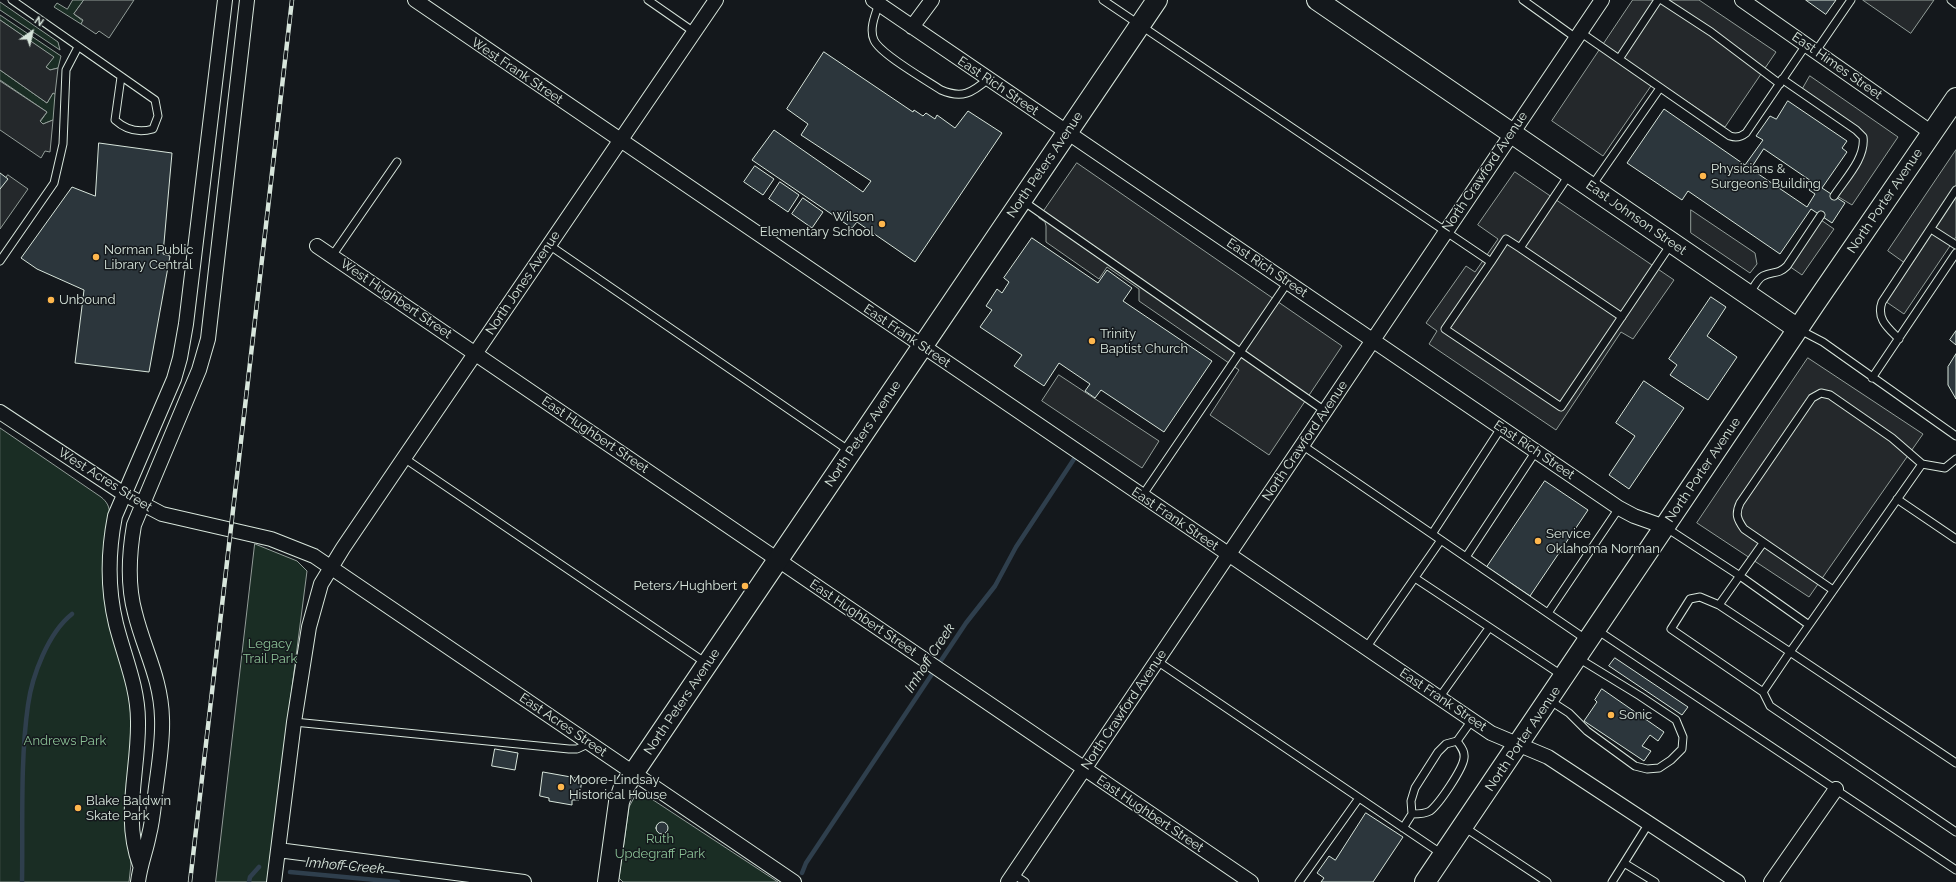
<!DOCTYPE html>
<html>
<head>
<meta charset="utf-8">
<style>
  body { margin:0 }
  #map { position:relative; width:1956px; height:882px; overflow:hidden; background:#14181c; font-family:Raleway,sans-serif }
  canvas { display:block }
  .north { position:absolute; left:12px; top:12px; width:40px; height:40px; -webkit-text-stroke:3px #14181c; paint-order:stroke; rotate:34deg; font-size:11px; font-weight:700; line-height:16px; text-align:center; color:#d8e6dc }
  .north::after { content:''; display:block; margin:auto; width:14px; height:18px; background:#d8e6dc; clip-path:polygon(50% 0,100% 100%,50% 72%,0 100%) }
</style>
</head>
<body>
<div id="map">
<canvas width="1956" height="882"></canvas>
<div class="north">N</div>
</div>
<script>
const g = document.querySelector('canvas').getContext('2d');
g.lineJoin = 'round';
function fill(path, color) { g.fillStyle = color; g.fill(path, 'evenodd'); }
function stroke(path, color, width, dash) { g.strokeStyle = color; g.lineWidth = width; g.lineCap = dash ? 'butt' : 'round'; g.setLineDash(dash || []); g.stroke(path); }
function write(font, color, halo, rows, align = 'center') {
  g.font = font + ' Raleway,sans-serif'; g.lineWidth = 3; g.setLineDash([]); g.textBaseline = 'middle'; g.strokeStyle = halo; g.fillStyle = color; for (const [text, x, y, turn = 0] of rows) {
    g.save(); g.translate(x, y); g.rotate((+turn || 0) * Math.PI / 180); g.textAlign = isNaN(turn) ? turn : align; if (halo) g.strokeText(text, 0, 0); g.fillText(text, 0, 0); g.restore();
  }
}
const green = new Path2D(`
  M73 0H84L74 14 83 21 81 24 54 7 57 3 67 9Z
  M0 2 58 42 60 50 0 10Z
  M0 15 61 56 58 68 50 70 46 67 53 57 0 20Z
  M0 70 47 103 53 93 55 94 53 120 43 124 40 122 47 112 0 80Z
  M0 428 101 497C114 507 109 519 106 533L132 702 127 829 131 864 129 882H0Z
  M255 544 297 561 307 571 267 882H216Z
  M641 792 778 882H623L619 878 629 807 636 794Z`);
fill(green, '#1a2d24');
stroke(green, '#939e99', 1);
const parking = new Path2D(`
  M84 0H134L109 38 99 31 96 34 81 24 83 20 74 14Z
  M1633 0H1699L1776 52 1725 127 1655 80 1603 156 1552 121Z
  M1863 0H1934L1911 33Z
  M0 20 54 57 46 67 50 70 58 68 55 94 53 93 47 103 0 70Z
  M1810 76 1898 137 1852 205 1837 196 1866 142 1802 90Z
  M0 81 47 112 40 121 43 124 53 120 50 152 45 151 41 158 0 130Z
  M1956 150V237L1904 314 1885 301 1909 266 1888 251Z
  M1077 163 1342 346 1269 455 1210 415 1239 370 1139 301V289L1107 267 1099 279 1046 242V226L1045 222 1039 218Z
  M1515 172 1674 280 1633 339 1621 332 1556 430 1429 344 1437 331 1426 323 1466 266 1475 272 1498 239 1478 225Z
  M8 175 28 189 0 229V186Z
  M1691 210 1755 253 1757 264 1750 273 1691 233Z
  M1821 220 1834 229 1802 275 1789 266Z
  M1808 358 1923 434 1809 597 1697 523Z
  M1059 375 1159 441 1142 468 1042 401Z`);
fill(parking, '#24282b');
stroke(parking, '#939e99', 1);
stroke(new Path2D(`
  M290 872 398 882
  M802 873 806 863 966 623 995 586 1016 547 1076 456
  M22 882C23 826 20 761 28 705 32 676 48 633 72 614
  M249 882 250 877 259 867`), '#2f3f4d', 4.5);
const building = new Path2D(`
  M1806 0H1836L1826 14Z
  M824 52 913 112 914 110 923 116 926 113 935 119 937 115 955 128 968 111 1002 133 915 262 857 222 852 228 752 160 774 130 863 192 871 181 801 135 808 124 787 109Z
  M1788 101 1847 141 1842 148 1847 152 1822 188 1845 203 1832 223 1811 209 1780 254 1688 191 1682 200 1627 163 1664 109 1745 165 1763 140 1756 136 1770 116 1776 119ZM1764 149 1814 183 1809 190 1815 194 1807 207 1751 169Z
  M99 143 172 153 163 254 170 256 149 372 75 363 84 290 37 269 21 258 72 187 95 196Z
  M755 166 774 179 763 195 744 182Z
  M0 173 8 179 0 189Z
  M780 182 799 195 788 212 769 199Z
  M803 198 823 212 812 228 792 214Z
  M1032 238 1098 283 1107 270 1132 288 1123 301 1212 361 1164 432 1101 390 1095 398 1085 391 1090 384 1059 363 1044 386 1014 366 1022 355 980 327 992 310 986 306 997 289 1002 293 1009 282 1004 278Z
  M1711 297 1726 307 1707 336 1737 357 1708 400 1670 375 1677 365 1669 359Z
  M1956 331V345L1950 340Z
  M1956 354V399L1948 385V367Z
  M1644 381 1684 408 1629 489 1609 475 1635 436 1616 423Z
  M1545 481 1588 510 1530 596 1487 567Z
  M1615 658 1688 707 1682 715 1609 666Z
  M1602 689 1664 732 1658 741 1650 735 1642 746 1651 751 1644 761 1584 721 1597 702 1595 700Z
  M495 749 518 753 515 770 492 766Z
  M543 772 582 779 579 800H572V805L549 801V798L540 796Z
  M1366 813 1403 837 1373 882H1321L1324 878 1317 873 1329 856 1335 860Z
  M656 828a6 6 0 1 1 12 0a6 6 0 1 1-12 0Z`);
fill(building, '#2c363c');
stroke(building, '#d8e6dc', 1);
const lane = new Path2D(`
  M12 0 155 100 158 116 153 129C139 133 126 130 115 120L121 77
  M648 0 694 32
  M1103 0 1491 262 1445 329 1561 407 1671 244
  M1523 0 1576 38
  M1662 0 1711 32 1780 84
  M1951 0 1956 4
  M879 4C875 15 869 29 874 40 880 54 926 80 941 90 962 99 972 93 988 79
  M1580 32 1730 136C1736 138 1741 137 1746 133L1806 45
  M1816 51 1851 0
  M1619 59 1658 0
  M1782 79 1856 130 1863 137C1866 158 1845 179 1834 196
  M1591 187 1660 88
  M1023 201 1325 411
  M1931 229 1956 245
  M549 245 851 452
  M1520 248 1622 317
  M332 256 397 162
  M0 261 54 183 63 144 66 70 78 47
  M1491 262 1506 239 1520 248 1569 175
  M1749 295C1753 289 1757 279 1763 276 1773 271 1778 275 1787 266L1821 215
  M1800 330 1823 342 1956 436
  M1899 339C1888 328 1876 319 1882 302L1956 190
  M1872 378 1956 253
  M1302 445 1587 640
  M404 458 706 663
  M1142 496 1288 282
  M1897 499 1956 539
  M1665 527 1740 576 1809 625 1922 464 1945 468 1956 459
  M1432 534 1501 428
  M1466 557 1536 451
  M1415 578 1563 676
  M1833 590 1744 529C1737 519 1735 514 1740 503L1812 398 1821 393 1830 395 1892 438 1922 464
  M1719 605 1790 652 1809 625
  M1548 613 1619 508
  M1597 630 1956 870
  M1366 648 1441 540
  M1157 661 1442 854
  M1763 692 1671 629 1690 599 1700 597 1719 605 1763 543
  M1439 698 1489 628
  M1549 700 1569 713 1587 731 1635 766 1647 769 1659 768 1671 760 1682 749 1683 737 1676 720 1640 696 1578 658
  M294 722 569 749H577L590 743
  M1956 763 1790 652 1763 692 1770 706 1956 832
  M1412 814C1418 814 1425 814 1430 811 1439 804 1463 769 1464 758 1465 751 1461 747 1457 741
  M1649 823 1624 863 1655 882
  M1464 827 1547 882
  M1403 828 1412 814 1411 801 1415 788 1438 752 1446 744 1457 741 1472 720
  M1013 874 1025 882
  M1299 882 1359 798
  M1612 882 1624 863`);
const street = new Path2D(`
  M415 0 1491 733 1548 757 1738 882
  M873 0 1619 508 1634 516 1665 527
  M1742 0 1932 133
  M912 27 932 0
  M317 246 1251 882
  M0 412 124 494 162 514 271 539 314 556 794 882
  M278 850 524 882
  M140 865C122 817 139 770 138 721 138 687 124 656 116 624 107 587 108 552 115 516L174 379 180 358 186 324 225 0
  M138 882C140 865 146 851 149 835 153 820 154 803 156 787 159 764 163 741 162 718 161 678 144 650 135 613 127 584 129 554 134 525L199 370 208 339 247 0
  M274 882 294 722 309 627 321 584 343 548 404 458 716 0
  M1008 882 1602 0
  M1771 882 1836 789`);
const secondary = new Path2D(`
  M1317 0 1798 329
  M608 882 619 802 624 787 1157 0
  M1425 882 1816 302 1956 98`);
stroke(lane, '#d8e6dc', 9);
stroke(street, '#d8e6dc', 16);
stroke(secondary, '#d8e6dc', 22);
stroke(lane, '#14181c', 7);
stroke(street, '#14181c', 14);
stroke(secondary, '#14181c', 20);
const rail = new Path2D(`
  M190 882 292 0`);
stroke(rail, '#d8e6dc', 4.5);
stroke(rail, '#14181c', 3, [9]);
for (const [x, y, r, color] of [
  [1703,176,4,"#ffb74d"],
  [882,224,4,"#ffb74d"],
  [96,257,4,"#ffb74d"],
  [51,300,4,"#ffb74d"],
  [1092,341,4,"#ffb74d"],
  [1538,541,4,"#ffb74d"],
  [745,586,4,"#ffb74d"],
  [1611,715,4,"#ffb74d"],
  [561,787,4,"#ffb74d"],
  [78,808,4,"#ffb74d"]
]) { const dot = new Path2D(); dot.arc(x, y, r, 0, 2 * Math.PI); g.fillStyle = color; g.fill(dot); stroke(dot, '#14181c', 1.5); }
write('13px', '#d8e6dc', '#14181c', [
  ["East Himes Street",1837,66,35],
  ["West Frank Street",517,71,34],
  ["East Rich Street",998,86,34],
  ["North Peters Avenue",1045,165,-56],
  ["North Crawford Avenue",1485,172,-56],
  ["North Porter Avenue",1885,201,-56],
  ["East Johnson Street",1636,218,35],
  ["East Rich Street",1267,268,34],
  ["North Jones Avenue",523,283,-56],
  ["West Hughbert Street",396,299,34],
  ["East Frank Street",907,336,34],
  ["North Peters Avenue",863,434,-56],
  ["East Hughbert Street",595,435,34],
  ["North Crawford Avenue",1305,441,-56],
  ["East Rich Street",1534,450,34],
  ["North Porter Avenue",1703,470,-56],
  ["West Acres Street",105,480,32],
  ["East Frank Street",1175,519,34],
  ["East Hughbert Street",863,618,34],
  ["East Frank Street",1443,700,34],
  ["North Peters Avenue",682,702,-56],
  ["North Crawford Avenue",1124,710,-56],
  ["East Acres Street",563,725,34],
  ["North Porter Avenue",1523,739,-56],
  ["East Hughbert Street",1150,814,34]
]);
write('13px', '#d8e6dc', '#14181c', [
  ["Physicians &",1711,169],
  ["Surgeons Building",1711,184],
  ["Wilson",874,217,"right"],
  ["Elementary School",874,232,"right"],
  ["Norman Public",104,250],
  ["Library Central",104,265],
  ["Unbound",59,300],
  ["Trinity",1100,334],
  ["Baptist Church",1100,349],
  ["Service",1546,534],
  ["Oklahoma Norman",1546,549],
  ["Peters/Hughbert",737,586,"right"],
  ["Sonic",1619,715],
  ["Moore-Lindsay",569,780],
  ["Historical House",569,795],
  ["Blake Baldwin",86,801],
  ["Skate Park",86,816]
], 'left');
write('13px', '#8ac095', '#14181c', [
  ["Legacy",270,644],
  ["Trail Park",270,659],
  ["Andrews Park",65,741],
  ["Ruth",660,839],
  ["Updegraff Park",660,854]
]);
write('italic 14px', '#d8e6dc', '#14181c', [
  ["Imhoff Creek",930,658,-57],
  ["Imhoff Creek",345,866,5]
]);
</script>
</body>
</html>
